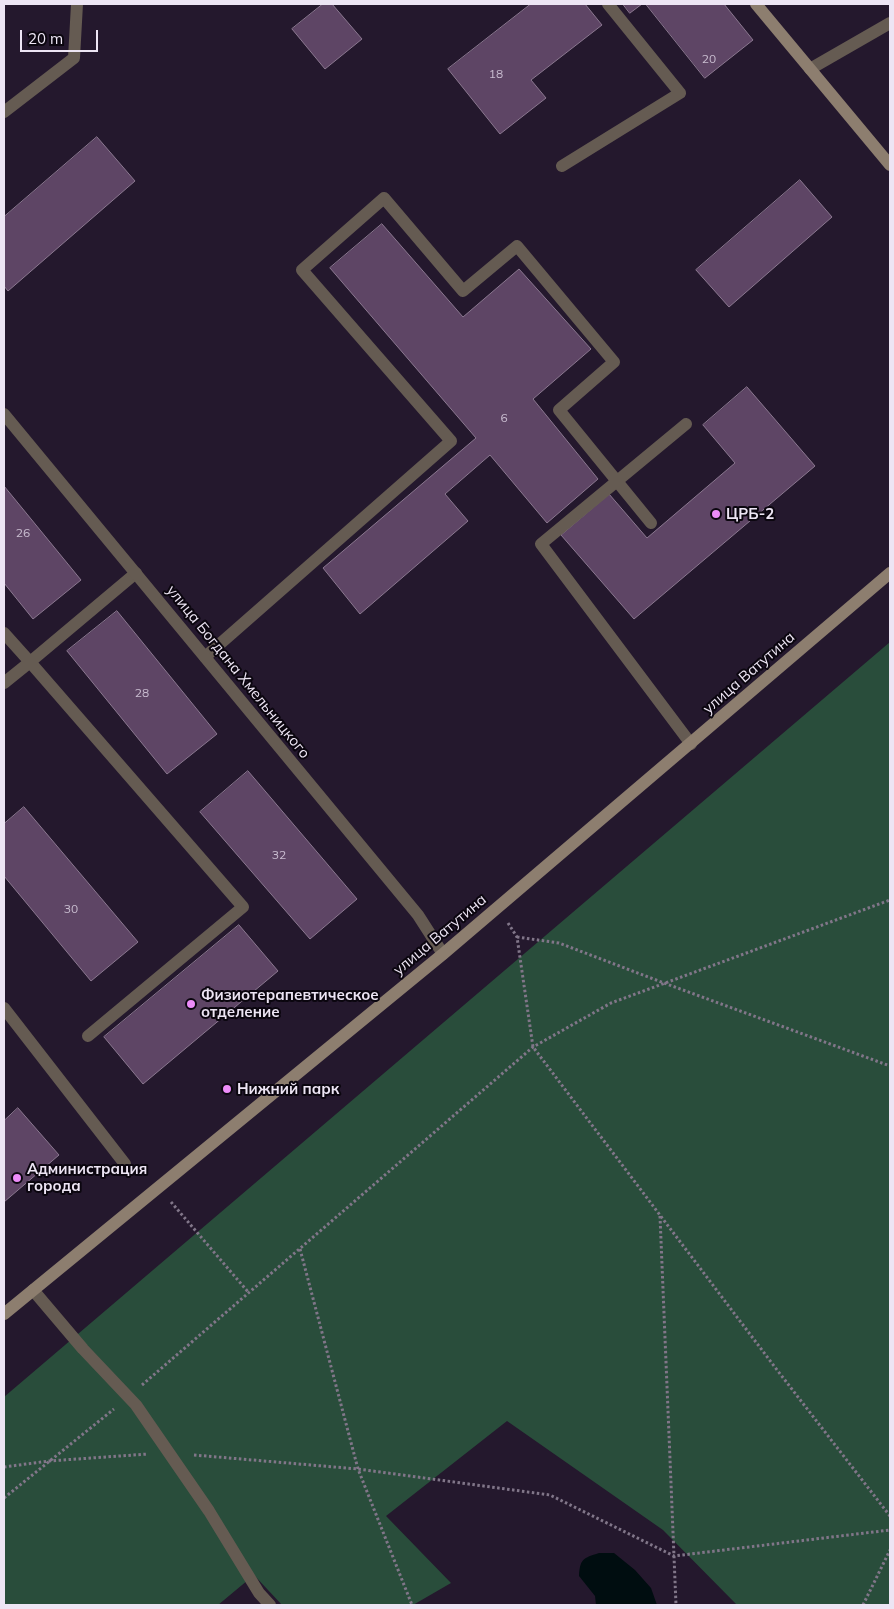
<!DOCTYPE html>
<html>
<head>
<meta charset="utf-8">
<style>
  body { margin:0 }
  #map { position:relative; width:894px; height:1609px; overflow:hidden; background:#24182d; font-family:Mulish,sans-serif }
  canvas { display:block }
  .frame { position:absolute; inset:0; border:5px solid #ede5f4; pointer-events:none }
  .scale { position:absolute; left:20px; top:30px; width:78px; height:22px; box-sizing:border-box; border:2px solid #ede5f4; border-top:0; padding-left:6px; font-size:15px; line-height:18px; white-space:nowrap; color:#ede5f4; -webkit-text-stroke:4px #0b060f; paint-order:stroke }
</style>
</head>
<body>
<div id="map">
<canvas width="894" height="1609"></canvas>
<div class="frame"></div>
<div class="scale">20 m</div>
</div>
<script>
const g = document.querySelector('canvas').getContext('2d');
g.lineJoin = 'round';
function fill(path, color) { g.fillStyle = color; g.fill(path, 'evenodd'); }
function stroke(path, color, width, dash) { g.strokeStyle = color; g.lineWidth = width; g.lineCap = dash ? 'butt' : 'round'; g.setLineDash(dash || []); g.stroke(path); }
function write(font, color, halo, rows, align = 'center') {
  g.font = font + ' Mulish,sans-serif'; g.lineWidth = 4; g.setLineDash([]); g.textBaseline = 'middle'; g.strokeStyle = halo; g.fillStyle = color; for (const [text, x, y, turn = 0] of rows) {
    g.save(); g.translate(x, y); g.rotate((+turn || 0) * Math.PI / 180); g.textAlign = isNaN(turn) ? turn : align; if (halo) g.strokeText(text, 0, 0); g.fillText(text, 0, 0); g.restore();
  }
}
fill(new Path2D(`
  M890 642V1605H737L663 1530 507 1421 386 1516 451 1583 413 1605H282L254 1575 218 1605H4V1397Z`), '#294d3b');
fill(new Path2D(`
  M599 1553H614L635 1570 651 1588 657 1605H596L595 1596 579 1576C580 1559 583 1558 599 1553Z`), '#000d10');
const building = new Path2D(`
  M323 4H332L362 39 325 69 292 29Z
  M531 4H585L602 25 531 80 546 98 500 134 448 69Z
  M623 4H642L630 13Z
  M646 4H724L753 40 705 78Z
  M97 137 135 181 8 291 4 286V217Z
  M800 180 832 217 729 307 696 270Z
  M382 224 463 317 519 269 591 349 533 399 598 479 547 523 490 455 445 494 468 521 360 614 323 568 476 438 330 268Z
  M747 387 815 466 634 619 561 535 609 494 647 538 735 463 703 425Z
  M4 486 81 580 33 619 4 583Z
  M117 611 217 734 167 774 67 651Z
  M248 771 357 899 310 939 200 812Z
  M24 807 138 942 91 981 4 876V824Z
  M239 925 278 971 143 1084 104 1037Z
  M18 1108 59 1155 4 1202V1121Z`);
fill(building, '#5e4565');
stroke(building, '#8b7890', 1);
stroke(new Path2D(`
  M508 923 517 937 533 1047 774 1366 890 1516
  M517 937 559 943 664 983 890 1066
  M171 1202 249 1293
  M660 1216 676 1605
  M300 1249 358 1469 412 1605
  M142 1385 533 1047 611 1003 890 900
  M194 1455 358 1469 550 1495 674 1556 890 1530
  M4 1467 49 1461 148 1454
  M4 1498 114 1409
  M863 1605 890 1550`), '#817689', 3, [2.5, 2.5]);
stroke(new Path2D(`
  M810 69 890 23
  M4 112 74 58 77 4
  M562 166 680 93 608 4
  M686 424 541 544 691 744
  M4 633 30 662 4 683
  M205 657 451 441 302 270 384 198 463 291 517 246 614 362 559 410 651 523
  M4 1008 125 1164
  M88 1036 243 907 30 662 136 573
  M33 1290 83 1349 136 1405 209 1511 259 1593 270 1605`), '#655b52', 12);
stroke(new Path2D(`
  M4 414 418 915 443 954`), '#655b52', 12);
stroke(new Path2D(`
  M756 4 890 165
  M4 1314 443 954 890 573`), '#8d7e6f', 12);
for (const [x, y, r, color] of [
  [716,514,5,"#ed8cf9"],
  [191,1004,5,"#ed8cf9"],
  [227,1089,5,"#ed8cf9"],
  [17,1178,5,"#ed8cf9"]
]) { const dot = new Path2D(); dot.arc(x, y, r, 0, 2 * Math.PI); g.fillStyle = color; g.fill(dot); stroke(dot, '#0b060f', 2); }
write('12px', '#c9bdd0', null, [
  ["20",709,59],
  ["18",496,74],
  ["6",504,418],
  ["26",23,533],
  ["28",142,693],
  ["32",279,855],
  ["30",71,909]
]);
write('bold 15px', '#ede5f4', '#0b060f', [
  ["ЦРБ-2",726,514],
  ["Физиотерапевтическое",201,995],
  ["отделение",201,1012],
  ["Нижний парк",237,1089],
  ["Администрация",27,1169],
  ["города",27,1186]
], 'left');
write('15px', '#ede5f4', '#0b060f', [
  ["улица Богдана Хмельницкого",238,672,51],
  ["улица Ватутина",749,673,-41],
  ["улица Ватутина",440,935,-40]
]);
</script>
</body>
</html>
